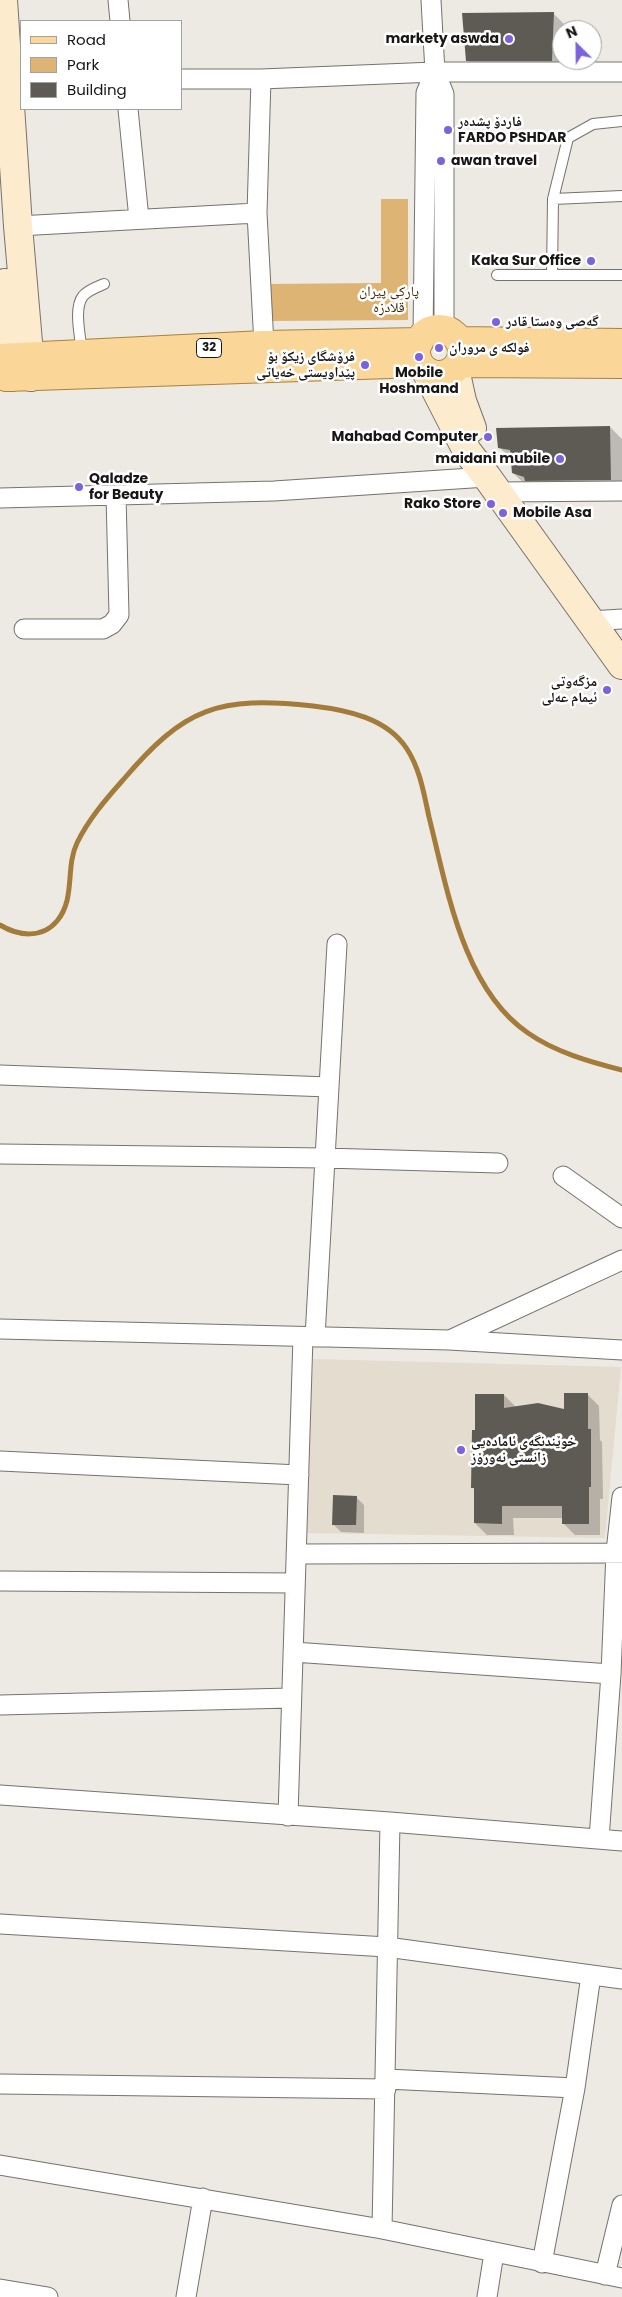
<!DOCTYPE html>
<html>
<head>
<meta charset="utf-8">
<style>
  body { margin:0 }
  #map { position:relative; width:622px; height:2297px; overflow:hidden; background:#ede9e3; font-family:Poppins,sans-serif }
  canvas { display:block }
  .legend { position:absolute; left:20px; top:20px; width:162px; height:90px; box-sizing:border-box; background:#fff; border:1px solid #a3a2a1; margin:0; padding:6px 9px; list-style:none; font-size:15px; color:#181715 }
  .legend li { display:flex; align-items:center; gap:10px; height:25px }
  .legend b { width:25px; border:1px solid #a3a2a1 }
  .north { position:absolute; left:552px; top:20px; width:50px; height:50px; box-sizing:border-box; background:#fff; border:1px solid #a3a2a1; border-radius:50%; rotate:337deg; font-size:14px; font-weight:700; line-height:20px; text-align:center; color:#181715 }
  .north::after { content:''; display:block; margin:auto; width:18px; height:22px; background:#7b63dd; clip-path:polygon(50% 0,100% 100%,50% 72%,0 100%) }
</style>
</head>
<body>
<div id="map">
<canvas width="622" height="2297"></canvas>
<ul class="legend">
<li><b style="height:6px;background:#fad698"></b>Road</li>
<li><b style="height:14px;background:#ddb473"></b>Park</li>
<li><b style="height:14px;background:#5e5b55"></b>Building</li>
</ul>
<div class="north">N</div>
</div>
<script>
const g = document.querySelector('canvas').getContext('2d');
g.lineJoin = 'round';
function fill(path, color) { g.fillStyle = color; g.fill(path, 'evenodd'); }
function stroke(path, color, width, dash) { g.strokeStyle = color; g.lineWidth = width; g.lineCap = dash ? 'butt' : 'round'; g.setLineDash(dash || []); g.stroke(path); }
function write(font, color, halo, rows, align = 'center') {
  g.font = font + ' Poppins,"Noto Naskh Arabic",sans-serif'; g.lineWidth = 5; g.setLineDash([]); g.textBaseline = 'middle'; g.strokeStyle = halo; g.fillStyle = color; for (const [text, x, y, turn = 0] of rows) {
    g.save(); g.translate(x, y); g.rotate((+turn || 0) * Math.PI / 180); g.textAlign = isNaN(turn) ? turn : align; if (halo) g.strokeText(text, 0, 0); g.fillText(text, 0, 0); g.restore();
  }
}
fill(new Path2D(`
  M313 1359 621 1367 605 1538 305 1533Z`), '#e5dcd0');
fill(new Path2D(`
  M381 199H408V320L269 321V284L381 283Z`), '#ddb473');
fill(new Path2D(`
  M554 14 569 29 562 30V60H568V76H483L468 60Z
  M610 427 622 439V495L529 488 513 473 512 460 499 447Z
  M587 1394 599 1406 600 1440 602 1442 603 1499H600V1535H575L563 1523V1518H513L514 1535H487L475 1523 476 1490 473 1488 476 1431 504 1395 516 1407 565 1410Z
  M356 1497 364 1505V1533L341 1532 333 1524Z`), '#0003');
stroke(new Path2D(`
  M0 925C18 936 42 939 57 921 76 898 65 868 77 843 88 820 106 799 123 780 185 707 218 696 313 706 347 710 387 718 407 749 420 769 424 794 429 817 447 888 463 989 528 1033 555 1052 590 1062 622 1070`), '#a37c3c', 5);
fill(new Path2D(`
  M554 12 552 61H466L462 13Z
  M610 426 611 480 525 481 524 477 512 473 510 450 498 448 496 428Z
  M564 1393H588V1429H591V1487H589V1524H562V1506H502V1524L474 1523V1488H471L472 1430H475V1394H504V1408L538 1403 564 1409Z
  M333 1495 357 1496 356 1525H332Z`), '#5e5b55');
const lane = new Path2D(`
  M553 199 622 196
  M497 275H622
  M552 275 553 199 568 138 593 124 622 121
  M82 354C81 338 73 309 83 296 88 290 97 287 104 284`);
const street = new Path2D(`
  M118 0 120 21
  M431 0 435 72 444 94V330
  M181 79H261L435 72H622
  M261 79 257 213 264 345
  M128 109 139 219
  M18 226 257 213
  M423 336 426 93 435 72
  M497 492 622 491
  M0 498 274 491 487 477
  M590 621 622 619
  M24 629H103L112 624 119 615 116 495
  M0 1075 329 1087
  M0 1154 325 1158 498 1163
  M563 1176 622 1218
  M0 1329 449 1340 622 1350
  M315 1337 337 944
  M452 1339 622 1260
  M0 1461 299 1475
  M296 1554 622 1553
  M0 1581 295 1583
  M293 1652 611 1674
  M0 1705 291 1698
  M0 1795 390 1822 622 1841
  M288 1816 303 1337
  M599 1839 611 1674 616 1552 622 1497
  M0 1924 387 1947 622 1979
  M386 2079 575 2088
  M0 2084 386 2089
  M0 2165 382 2229 622 2278
  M382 2229 390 1822
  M542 2263 575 2088 591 1975
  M605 2275 622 2205
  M0 2289 48 2297
  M186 2297 203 2198
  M487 2297 494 2253`);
const secondary = new Path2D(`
  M3 0 18 226 31 377
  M5 283 11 377
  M455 369 462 401 472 428
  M426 371 467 451 487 477 622 665`);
const primary = new Path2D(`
  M416 352a23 23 0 1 1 46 0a23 23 0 1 1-46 0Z
  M459 341 622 343
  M0 358 264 345 419 342
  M460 363 622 364
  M6 377 419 363`);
stroke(lane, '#76726d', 12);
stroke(street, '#76726d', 21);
stroke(secondary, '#76726d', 30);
stroke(primary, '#a8823e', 30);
stroke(lane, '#fff', 10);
stroke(street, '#fff', 19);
stroke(secondary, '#fcebcc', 28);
stroke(primary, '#fad698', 28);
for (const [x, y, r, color] of [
  [509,39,5,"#7b63dd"],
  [448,130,5,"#7b63dd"],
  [441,161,5,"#7b63dd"],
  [591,261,5,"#7b63dd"],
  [496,322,5,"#7b63dd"],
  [439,348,5,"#7b63dd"],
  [419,357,5,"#7b63dd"],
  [365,365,5,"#7b63dd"],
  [488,437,5,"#7b63dd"],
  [560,459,5,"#7b63dd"],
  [79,487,5,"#7b63dd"],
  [491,504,5,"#7b63dd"],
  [503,513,5,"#7b63dd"],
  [607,690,5,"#7b63dd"],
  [461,1450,5,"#7b63dd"]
]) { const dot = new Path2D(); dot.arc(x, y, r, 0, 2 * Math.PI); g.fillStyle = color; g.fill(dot); stroke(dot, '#fff', 2); }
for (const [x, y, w] of [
  [209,348,25]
]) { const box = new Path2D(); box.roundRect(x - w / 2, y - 9.5, w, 19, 4); g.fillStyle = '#fff'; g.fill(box); stroke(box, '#181715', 1); }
write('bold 12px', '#181715', null, [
  ["32",209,348]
]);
write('bold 14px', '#181715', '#fff', [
  ["markety aswda",499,39],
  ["فاردۆ پشدەر",458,122,"left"],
  ["FARDO PSHDAR",458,138,"left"],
  ["awan travel",451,161,"left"],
  ["Kaka Sur Office",581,261],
  ["گەصی وەستا قادر",506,322,"left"],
  ["فولکه ی مروران",449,348,"left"],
  ["فرۆشگای زیکۆ بۆ",355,357],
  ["پێداویستی خەیاتی",355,373],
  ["Mobile",419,373,"center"],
  ["Hoshmand",419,389,"center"],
  ["Mahabad Computer",478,437],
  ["maidani mubile",550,459],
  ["Qaladze",89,479,"left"],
  ["for Beauty",89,495,"left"],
  ["Rako Store",481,504],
  ["Mobile Asa",513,513,"left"],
  ["مزگەوتی",597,682],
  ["ئیمام عەلی",597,698],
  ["خوێندنگەی ئامادەیی",471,1442,"left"],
  ["زانستی نەورۆز",471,1458,"left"]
], 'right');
write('14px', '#3a2500', '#fff', [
  ["پارکی پیران",389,292],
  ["قلادزه",389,308]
]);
</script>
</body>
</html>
